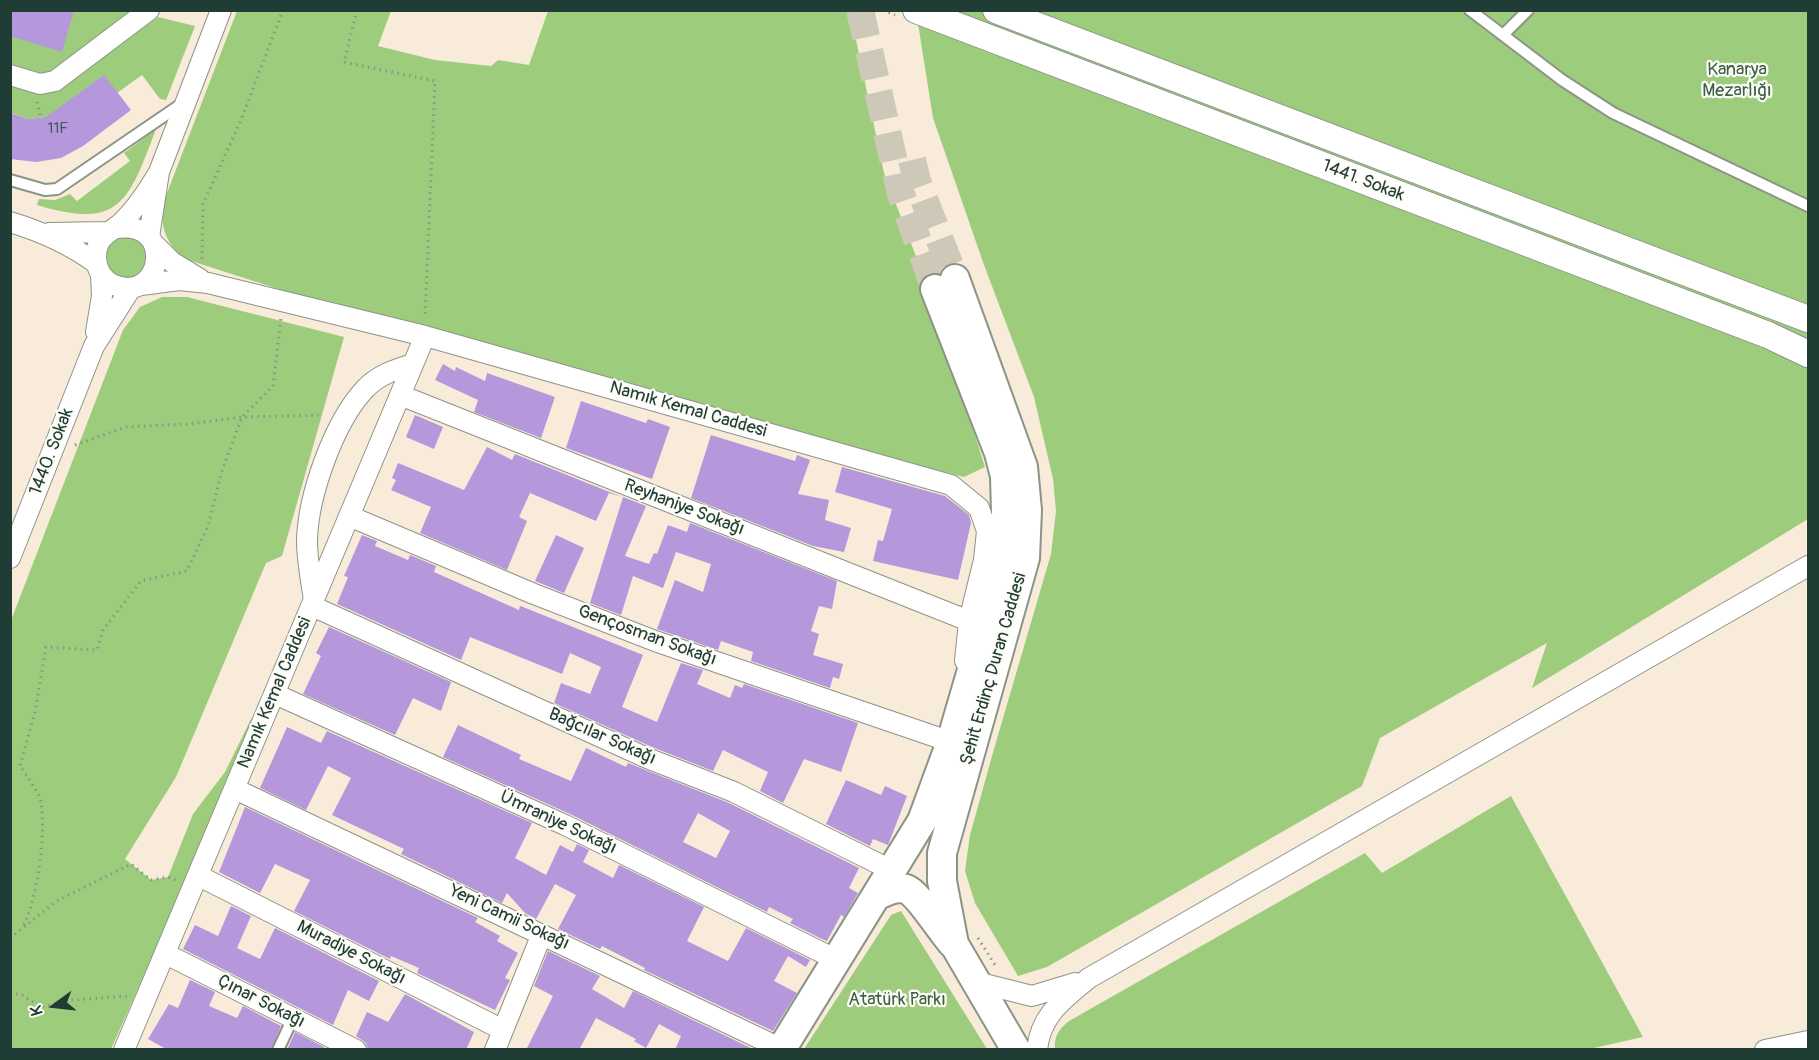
<!DOCTYPE html>
<html>
<head>
<meta charset="utf-8">
<style>
  body { margin:0 }
  #map { position:relative; width:1819px; height:1060px; overflow:hidden; background:#f8ebd9; font-family:Pangolin,sans-serif }
  canvas { display:block }
  .frame { position:absolute; inset:0; border:12px solid #1f3d34; pointer-events:none }
  .north { position:absolute; left:24px; top:976px; width:60px; height:60px; -webkit-text-stroke:4px #fdfcf7; paint-order:stroke; rotate:255deg; font-size:16px; font-weight:700; line-height:24px; text-align:center; color:#1f3d34 }
  .north::after { content:''; display:block; margin:auto; width:21px; height:27px; background:#1f3d34; clip-path:polygon(50% 0,100% 100%,50% 72%,0 100%) }
</style>
</head>
<body>
<div id="map">
<canvas width="1819" height="1060"></canvas>
<div class="frame"></div>
<div class="north">K</div>
</div>
<script>
const g = document.querySelector('canvas').getContext('2d');
g.lineJoin = 'round';
function fill(path, color) { g.fillStyle = color; g.fill(path, 'evenodd'); }
function stroke(path, color, width, dash) { g.strokeStyle = color; g.lineWidth = width; g.lineCap = dash ? 'butt' : 'round'; g.setLineDash(dash || []); g.stroke(path); }
function write(font, color, halo, rows, align = 'center') {
  g.font = font + ' Pangolin,sans-serif'; g.lineWidth = 4.5; g.setLineDash([]); g.textBaseline = 'middle'; g.strokeStyle = halo; g.fillStyle = color; for (const [text, x, y, turn = 0] of rows) {
    g.save(); g.translate(x, y); g.rotate((+turn || 0) * Math.PI / 180); g.textAlign = isNaN(turn) ? turn : align; if (halo) g.strokeText(text, 0, 0); g.fillText(text, 0, 0); g.restore();
  }
}
fill(new Path2D(`
  M10 11H132L52 71 43 74 11 64Z
  M237 11H391L378 46 435 60 491 66 498 60 529 65 548 11H850L884 173 929 290 985 467 964 477 425 336 185 259C167 245 161 229 162 206Z
  M916 11H1808V519L1532 688 1547 643 1380 738 1362 786 1047 967 1018 976 975 903 965 871 970 835 994 749 1051 554 1056 511 1053 479 1034 397 984 265 933 118Z
  M158 17 195 26 166 100 160 99 142 75 117 93 46 117 29 119 11 113 10 86 42 94 59 90Z
  M156 129C129 200 121 231 37 205L39 199 55 200 70 194 77 201 130 161 124 153Z
  M104 257a22 22 0 1 1 44 0a22 22 0 1 1-44 0Z
  M162 297H187L344 337 282 556 266 563 176 777 125 859 151 880 168 877 193 814 225 772 251 719 258 721 111 1049H11L10 623 123 330 140 307Z
  M1511 796 1643 1037 1585 1050 1055 1049C1054 1036 1059 1029 1069 1021L1365 853 1382 873Z
  M901 911 987 1049H804L891 915Z`), '#9dcd7c');
fill(new Path2D(`
  M10 10H74L62 52 10 36Z
  M104 75 131 110 83 146 61 158 36 162 10 159V113L29 119 46 117Z
  M443 364 455 371 456 367 485 381 487 373 555 397 541 438 474 412 478 400 435 380Z
  M581 401 646 423 648 419 670 427 652 479 566 448Z
  M415 415 443 427 434 449 406 437Z
  M711 435 795 461 797 455 810 460 798 494 829 500 825 520 851 528 844 552 813 546 691 498Z
  M487 447 512 460 515 454 622 497 609 493 596 521 530 493 519 517 527 521 507 570 420 533 431 507 391 490 396 480 392 478 398 463 464 490Z
  M842 467 945 496 969 515 971 523 958 580 873 561 878 540 883 541 892 509 835 492Z
  M623 497 646 506 625 556 649 564 654 553 657 554 668 525 687 532 690 523 837 581 832 609 819 606 811 631 819 634 813 655 843 664 839 679 833 677 830 688 751 661 753 652 721 641 718 650 657 629 675 580 703 592 711 564 676 552 663 588 633 576 621 615 590 603Z
  M362 535 377 541 375 546 408 560 410 555 436 566 434 572 519 610 520 606 523 607 643 655 622 707 657 722 681 663 703 670 697 684 730 698 735 685 742 688 744 684 858 723 841 772 804 759 783 803 760 791 768 772 723 750 713 771 652 747 554 703 561 683 590 694 601 667 570 653 562 674 470 637 461 660 337 604 348 577 344 576Z
  M556 535 584 548 564 593 535 581Z
  M329 627 451 682 441 711 413 698 395 735 303 694 321 656 316 653Z
  M458 725 521 755 519 759 571 781 586 748 626 767 628 763 729 803 859 868 849 888 858 893 844 917 841 915 827 941 822 939 790 923 793 919 769 907 767 912 570 814 443 757ZM698 813 730 831 716 858 683 842Z
  M287 727 321 743 327 731 532 823 515 858 546 875 560 845 573 852 577 844 589 850 583 862 613 878 619 865 704 907 687 941 728 961 746 928 810 960 806 967 788 956 774 981 797 993 773 1031 644 970 645 968 602 946 600 949 558 929 576 895 555 884 536 919 525 913 507 893 502 903 401 854 404 849 332 815 351 778 328 766 306 810 260 788Z
  M846 780 881 795 885 786 907 796 888 845 873 839 870 846 826 824Z
  M245 807 478 918 475 922 500 936 497 941 518 953 505 978 510 980 495 1010 417 973 419 968 391 956 390 959 294 911 310 880 275 864 260 893 219 872Z
  M231 906 251 916 237 948 260 959 275 928 379 981 369 1001 348 990 333 1025 183 949 195 925 218 936Z
  M548 951 600 976 592 989 624 1008 633 991 755 1050H675L681 1036 659 1024 646 1048 634 1041 636 1039 596 1018 579 1050H526L553 996 534 986Z
  M190 980 215 992 209 1006 237 1018 243 1006 281 1026 271 1050H168L148 1039 169 1004 178 1008Z
  M405 994 474 1032 466 1050H368L366 1043 356 1036 367 1012 388 1022Z
  M295 1032 324 1047 323 1050H287Z`), '#b597db');
stroke(new Path2D(`
  M860 10 901 194 935 289
  M912 160 917 181 955 279`), '#cdc8b8', 28, [28, 14]);
const service = new Path2D(`
  M1470 10 1562 80 1613 113 1808 206
  M1503 35 1528 10
  M10 180 45 190 57 189 183 103
  M278 1050 293 1018`);
const minor = new Path2D(`
  M10 75 40 84 55 81 149 10
  M10 222C43 232 70 244 97 264
  M117 228C175 220 163 301 117 286 109 284 101 277 98 268 95 259 95 250 100 241 106 232 117 228 124 220 138 206 149 189 159 172
  M49 233 108 232
  M149 237 159 172 221 10
  M153 243 172 262 200 279
  M141 285 179 280 208 283 425 336 951 485 979 508 987 531 984 560 969 621 965 661
  M96 332 102 296 101 275
  M400 395 969 621
  M349 516 534 594 655 641 951 742
  M10 558 94 346 131 288
  M314 600C311 580 307 560 307 541 308 495 334 422 365 389 378 375 396 369 413 364
  M312 606 647 758 734 792 891 870
  M275 694 565 825 837 960
  M235 789 782 1049
  M199 876 503 1030
  M166 954 356 1050
  M976 982 1032 996 1075 983
  M124 1050 425 336
  M495 1050 542 934
  M1037 1050C1040 1015 1064 999 1089 978L1808 566
  M1765 1050 1808 1041`);
const tertiary = new Path2D(`
  M916 10 1768 335 1808 354
  M996 10 1808 319`);
const secondary = new Path2D(`
  M955 279 1023 467 1027 510 1025 558 942 853V881L954 944 1016 1050
  M878 895C886 891 896 886 906 889 916 891 942 932 952 943
  M781 1050 922 821 951 742 1007 550 1005 476 999 453 935 289`);
stroke(service, '#8c9486', 14);
stroke(minor, '#8c9486', 22);
stroke(tertiary, '#8c9486', 28);
stroke(secondary, '#8c9486', 32);
stroke(new Path2D(`
  M357 10 344 62 435 81 425 318
  M883 10 895 15
  M37 102 41 118
  M202 259 203 204 241 120 283 10
  M75 445 126 427 188 424 242 417 323 415
  M24 925C38 893 46 837 41 802 39 791 26 776 20 766L35 712 46 647 97 650 103 630 141 581 187 571 208 526 222 471 242 417 273 386 281 318
  M10 938 55 902 131 864 151 880 168 877 178 881
  M978 938 997 968
  M10 993 22 995 41 1007 71 1000 129 996`), '#8c9486', 3, [1.5, 4.5]);
stroke(service, '#fff', 10);
stroke(minor, '#fff', 20);
stroke(tertiary, '#fff', 26);
stroke(secondary, '#fff', 28);
write('15px', '#44545e', null, [
  ["11F",58,129]
]);
write('18px', '#3e6146', '#fdfcf7', [
  ["Kanarya",1737,70],
  ["Mezarlığı",1737,91],
  ["Atatürk Parkı",897,1000]
]);
write('18px', '#1f3d34', '#fdfcf7', [
  ["1441. Sokak",1363,181,21],
  ["Namık Kemal Caddesi",688,410,16],
  ["1440. Sokak",52,452,-69],
  ["Reyhaniye Sokağı",684,508,21],
  ["Gençosman Sokağı",647,636,20],
  ["Şehit Erdinç Duran Caddesi",994,669,-74],
  ["Namık Kemal Caddesi",275,693,-67],
  ["Bağcılar Sokağı",602,737,24],
  ["Ümraniye Sokağı",558,823,25],
  ["Yeni Camii Sokağı",509,918,25],
  ["Muradiye Sokağı",351,953,27],
  ["Çınar Sokağı",261,1002,27]
]);
</script>
</body>
</html>
